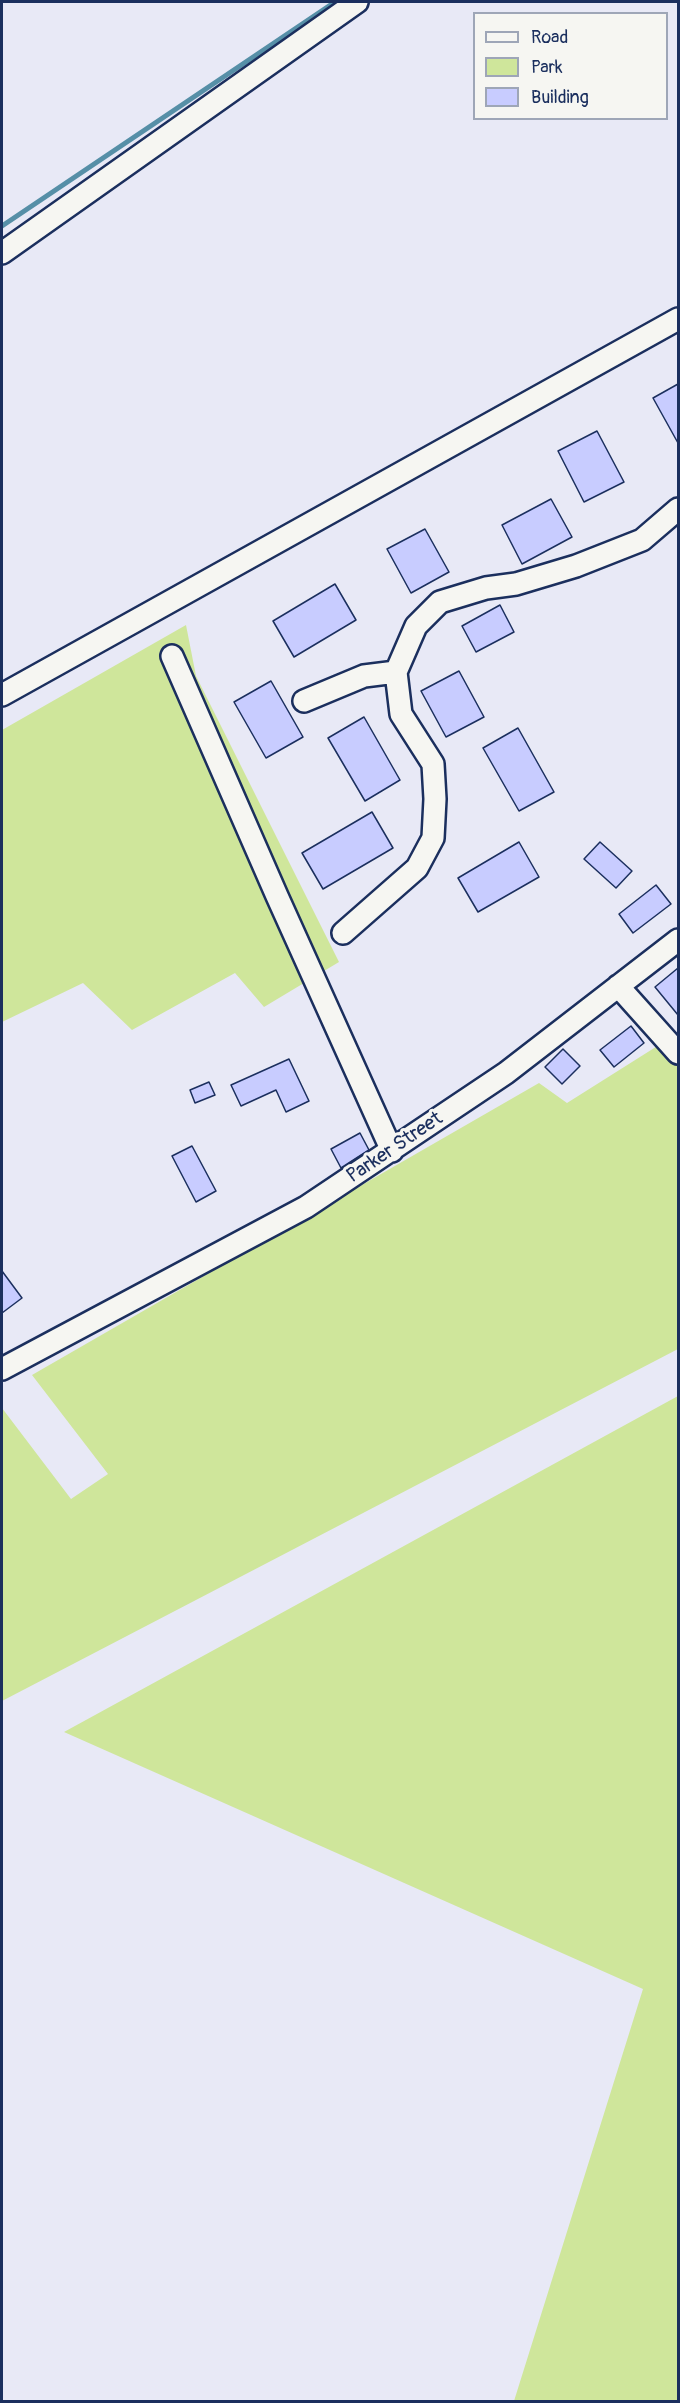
<!DOCTYPE html>
<html>
<head>
<meta charset="utf-8">
<style>
  body { margin:0 }
  #map { position:relative; width:680px; height:2403px; overflow:hidden; background:#e8e9f6; font-family:Pangolin,sans-serif }
  canvas { display:block }
  .frame { position:absolute; inset:0; border:3px solid #1b2f5e; pointer-events:none }
  .legend { position:absolute; left:473px; top:12px; width:195px; height:108px; box-sizing:border-box; background:#f6f6f2; border:2px solid #9ea6b7; margin:0; padding:8px 10px; list-style:none; font-size:18px; color:#1b2f5e }
  .legend li { display:flex; align-items:center; gap:12px; height:30px }
  .legend b { width:30px; border:2px solid #9ea6b7 }
</style>
</head>
<body>
<div id="map">
<canvas width="680" height="2403"></canvas>
<div class="frame"></div>
<ul class="legend">
<li><b style="height:8px;background:#f6f6f2"></b>Road</li>
<li><b style="height:16px;background:#cfe69b"></b>Park</li>
<li><b style="height:16px;background:#c8ccff"></b>Building</li>
</ul>
</div>
<script>
const g = document.querySelector('canvas').getContext('2d');
g.lineJoin = 'round';
function fill(path, color) { g.fillStyle = color; g.fill(path, 'evenodd'); }
function stroke(path, color, width, dash) { g.strokeStyle = color; g.lineWidth = width; g.lineCap = dash ? 'butt' : 'round'; g.setLineDash(dash || []); g.stroke(path); }
function write(font, color, halo, rows, align = 'center') {
  g.font = font + ' Pangolin,sans-serif'; g.lineWidth = 6; g.setLineDash([]); g.textBaseline = 'middle'; g.strokeStyle = halo; g.fillStyle = color; for (const [text, x, y, turn = 0] of rows) {
    g.save(); g.translate(x, y); g.rotate((+turn || 0) * Math.PI / 180); g.textAlign = isNaN(turn) ? turn : align; if (halo) g.strokeText(text, 0, 0); g.fillText(text, 0, 0); g.restore();
  }
}
fill(new Path2D(`
  M186 625 196 676 339 962 264 1007 235 973 132 1030 83 983 2 1022V730Z
  M678 1033V1349L2 1701V1408L71 1499 108 1474 32 1375 539 1083 567 1103Z
  M678 1396V2401H514L643 1989 64 1732Z`), '#cfe69b');
stroke(new Path2D(`
  M2 226 335 2`), '#568fa7', 5);
const building = new Path2D(`
  M678 384V443L653 398Z
  M597 431 624 482 584 502 558 451Z
  M551 499 572 537 522 564 502 525Z
  M425 529 449 572 411 593 387 549Z
  M335 584 356 620 294 657 273 621Z
  M500 605 514 632 476 652 462 626Z
  M459 671 484 717 446 737 421 691Z
  M271 681 303 737 266 758 234 702Z
  M364 717 400 780 365 801 328 738Z
  M518 728 554 792 519 811 483 748Z
  M372 812 393 848 323 889 302 853Z
  M519 842 539 877 478 912 458 878Z
  M600 842 632 871 616 888 584 859Z
  M656 885 671 904 633 933 619 914Z
  M678 968V1015L655 987Z
  M631 1026 644 1043 614 1067 600 1050Z
  M563 1049 580 1066 562 1084 545 1067Z
  M289 1059 309 1101 286 1112 276 1090 241 1106 231 1085Z
  M209 1082 215 1095 195 1103 190 1090Z
  M360 1133 369 1150 341 1168 331 1149Z
  M192 1146 216 1191 196 1202 172 1156Z
  M2 1271 22 1298 2 1313Z`);
fill(building, '#c8ccff');
stroke(building, '#1b2f5e', 1.5);
const minor = new Path2D(`
  M2 253 357 2
  M172 656 277 896 392 1151
  M2 695 678 319
  M304 701 364 676 396 672
  M343 933 417 868 433 838 435 799 433 764 401 714 396 672 416 626 440 602 486 588 516 584 576 566 642 540 678 509
  M618 986 678 1053
  M2 1369 306 1207 506 1073 678 940`);
stroke(minor, '#1b2f5e', 26);
stroke(minor, '#f6f6f2', 21);
write('20px', '#1b2f5e', '#f6f6f2', [
  ["Parker Street",395,1148,-34]
]);
</script>
</body>
</html>
